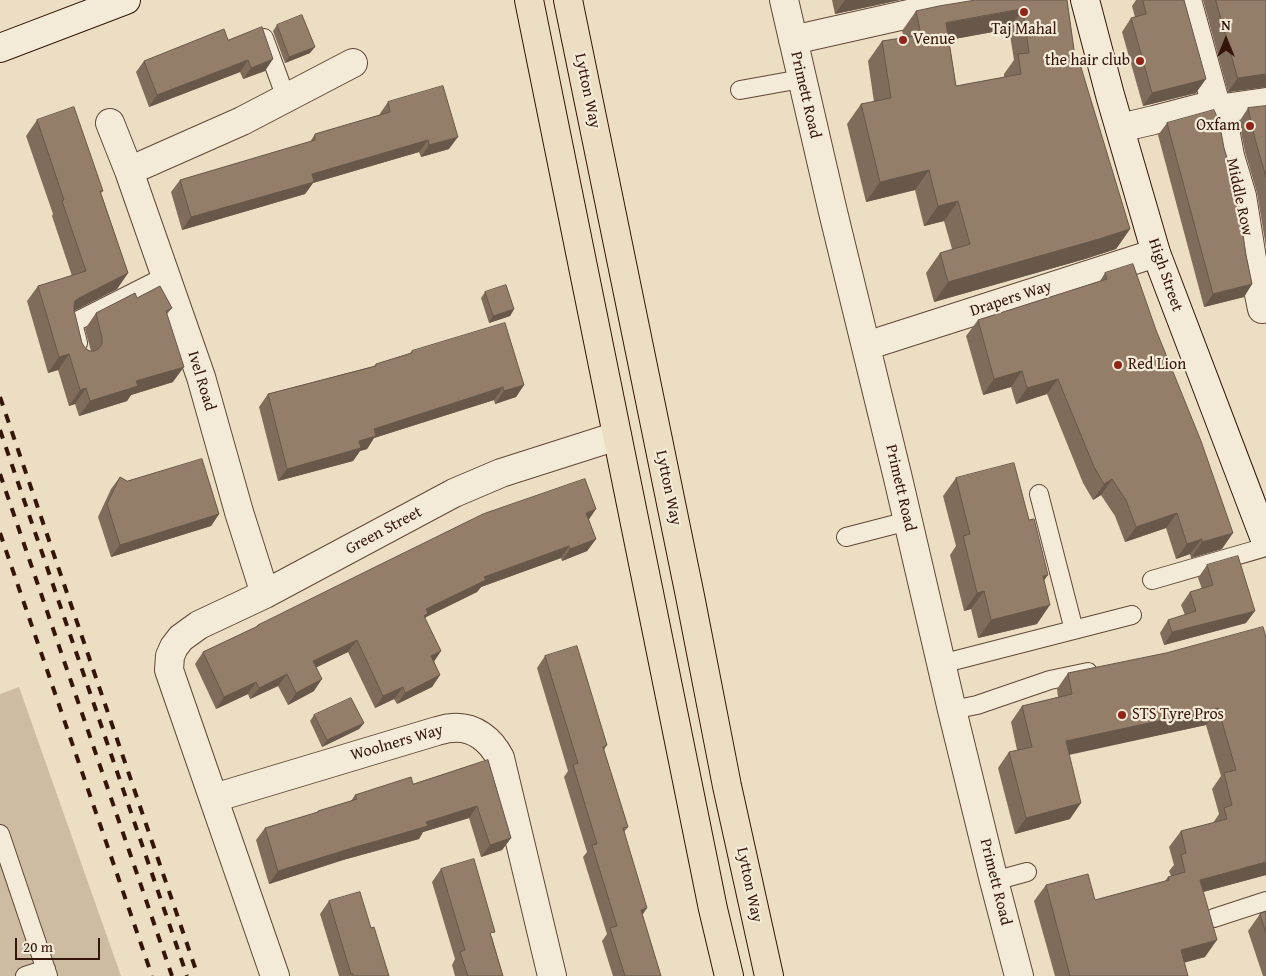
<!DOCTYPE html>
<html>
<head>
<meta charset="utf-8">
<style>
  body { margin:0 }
  #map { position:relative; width:1266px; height:976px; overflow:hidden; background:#ecdec2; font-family:"Gentium Book Plus",serif }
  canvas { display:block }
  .north { position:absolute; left:1201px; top:15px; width:50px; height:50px; -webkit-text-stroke:4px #f3ead7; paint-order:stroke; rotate:0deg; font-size:14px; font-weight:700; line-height:20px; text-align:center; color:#341508 }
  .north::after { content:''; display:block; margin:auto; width:18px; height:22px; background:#341508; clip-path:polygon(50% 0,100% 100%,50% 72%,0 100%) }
  .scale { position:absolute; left:15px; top:938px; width:85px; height:22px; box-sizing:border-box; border:2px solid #341508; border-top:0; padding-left:6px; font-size:15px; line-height:18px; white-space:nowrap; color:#341508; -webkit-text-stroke:4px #f3ead7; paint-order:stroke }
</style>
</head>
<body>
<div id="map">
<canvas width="1266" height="976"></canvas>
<div class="north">N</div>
<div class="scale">20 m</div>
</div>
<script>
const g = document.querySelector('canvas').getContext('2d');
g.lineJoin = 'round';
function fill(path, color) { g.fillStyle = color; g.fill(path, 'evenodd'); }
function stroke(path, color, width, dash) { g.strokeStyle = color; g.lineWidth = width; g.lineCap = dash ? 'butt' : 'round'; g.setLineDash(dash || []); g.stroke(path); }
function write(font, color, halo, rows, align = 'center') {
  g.font = font + ' "Gentium Book Plus",serif'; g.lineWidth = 4.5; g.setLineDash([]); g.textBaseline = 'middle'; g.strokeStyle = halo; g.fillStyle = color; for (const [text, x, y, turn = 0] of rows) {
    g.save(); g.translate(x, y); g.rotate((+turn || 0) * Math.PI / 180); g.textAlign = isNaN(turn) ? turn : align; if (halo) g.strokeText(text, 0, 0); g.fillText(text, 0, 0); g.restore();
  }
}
fill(new Path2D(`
  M19 687 121 976H0V694Z`), '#cdbca2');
const lane = new Path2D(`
  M264 38 286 98
  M740 90 801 79
  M78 343 73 323 166 276
  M1039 494 1074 630
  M846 537 908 521
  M1152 580 1266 547
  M941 664 1132 615
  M952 710 977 705 1050 680 1088 672
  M0 834 48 976
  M994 881 1027 872
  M1214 918 1266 901
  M25 976 46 969`);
const street = new Path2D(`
  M784 0 833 212 897 474 952 710 994 881 1019 976
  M1187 0 1217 109 1225 129 1230 156 1242 196 1253 265 1262 309
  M793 40 922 11 987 0
  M1217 109 1266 102
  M110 123 129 171 201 377 239 512 265 594
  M1120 128 1154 120 1215 104
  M129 171 242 121 353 63
  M866 346 1156 253
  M214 798 437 731C442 730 447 728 452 728 474 726 491 740 500 758L552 976
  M275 976 169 670 170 656 174 647 181 638 199 625 265 594 454 493 501 473 617 436`);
const secondary = new Path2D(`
  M1085 0 1110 95 1156 253 1266 542
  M0 48 126 0`);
const primary = new Path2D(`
  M529 0 713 909 729 976
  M568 0 690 596 727 786 769 976`);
stroke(lane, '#624736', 20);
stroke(street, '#624736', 30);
stroke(secondary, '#341508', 30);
stroke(primary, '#341508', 30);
stroke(lane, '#f3ead7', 18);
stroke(street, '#f3ead7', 28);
stroke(secondary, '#f3ead7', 28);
stroke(primary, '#ecdec2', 28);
stroke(new Path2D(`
  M0 397 198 976
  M0 430 187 976
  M0 474 172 976
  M0 533 152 976`), '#341508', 4, [9, 9]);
fill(new Path2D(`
  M832 0H900L835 14Z
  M1067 0 1076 64 1130 229 1116 249 1085 259 934 302 926 273 940 253 952 249 944 221 924 226 915 190 866 202 847 124 861 104 874 102 868 61 882 41 904 38 902 31 916 11ZM1009 29 1014 60 1004 74V77L956 86 949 40Z
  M1136 0H1184L1196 93 1143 106 1122 32 1131 18 1135 17 1132 6Z
  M1203 0H1266V87L1228 92Z
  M277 25 310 53 285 63 273 31Z
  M228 40 265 71 243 79 240 72 149 107 136 72 144 61Z
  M388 102 449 149 421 157 419 152 313 183 305 194 182 230 171 192 180 180 310 142 315 134 379 115Z
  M1266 106V247L1257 193 1245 152 1239 122 1248 108Z
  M37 120 103 191 101 193 128 273 117 289 74 311 82 343 85 348 91 351 85 329 96 313 137 298 172 308 167 314 173 382 131 395 127 401 79 416 75 404 69 406 58 370 48 373 27 301 38 286 72 276 52 216 53 214 26 136Z
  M1167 123 1224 148 1252 284 1244 297 1204 307 1158 135Z
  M1105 273 1222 549 1191 558 1190 554 1176 559 1166 528 1125 542 1115 516 1101 495 1093 500 1083 483 1047 394 1016 404 1011 387 983 395 966 336 978 320 1100 281Z
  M485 292 514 309 510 316 489 323 481 298Z
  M412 351 524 385 516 397 495 404 494 400 374 438 367 449 360 451 353 461 278 481 259 407 268 394 374 366 376 364 410 353Z
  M120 477 127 481 219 514 211 526 111 557 98 517 111 489Z
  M956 478 1044 581 1037 624 978 638 971 609 964 611 950 555 956 546 943 496Z
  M589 520 596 539 587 551 562 561 561 558 481 587 477 592 426 617 425 618 441 651 434 661 440 675 432 687 397 704 394 699 375 708 348 652 316 667 314 691 288 705 278 686 250 699 248 694 216 709 195 664 203 652 256 627 258 625Z
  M1207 565 1246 623 1164 645 1160 633 1168 620 1185 615 1181 605 1190 592 1202 589 1198 578Z
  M1266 637V875L1203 892 1205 957 1184 962 1188 976H1055L1034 901 1046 885 1095 900 1165 881 1168 877 1171 876 1169 871 1174 865 1169 847 1181 831 1213 823 1219 814 1212 789 1221 776 1206 725 1069 754 1070 819 1015 834 998 768 1009 752 1017 750 1011 722 1022 706 1058 697 1057 689 1068 673Z
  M545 656 607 745 604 750 628 827 624 832 642 915 661 976H613L602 941 607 934 583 857 587 852 564 777 568 771 537 668Z
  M314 715 364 723 359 729 322 747 310 721Z
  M488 760 511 838 502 850 481 857 469 818 423 832 419 839 343 860 269 884 256 840 265 828 316 813 318 811 351 801 355 795 413 784Z
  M441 869 492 937 503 976H455L452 965 455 959 432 882Z
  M329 901 371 928 389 976H339L320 914Z
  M1266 912V976H1263L1248 931 1260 914Z`), '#7f6c5a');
fill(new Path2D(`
  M845 0H900L835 14Z
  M1023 9 1009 29 932 43 946 23Z
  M315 47 310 53 285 63 289 57Z
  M273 59 265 71 243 79 251 68Z
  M248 60 240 72 149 107 157 95Z
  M1266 74V87L1228 92 1238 78Z
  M1206 79 1196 93 1143 106 1152 93Z
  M458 137 449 149 421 157 429 145Z
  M428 140 419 152 313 183 305 194 182 230 191 217 312 174Z
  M929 170 915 190 866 202 880 182Z
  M958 201 944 221 924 226 938 206Z
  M1130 229 1116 249 1085 259 934 302 948 282Z
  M128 273 117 289 68 314 75 301 79 298Z
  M1252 284 1244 297 1204 307 1213 294Z
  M514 309 510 316 489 323 493 316Z
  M69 354 58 370 48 373 59 357Z
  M184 367 173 382 131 395 127 401 79 416 90 401 136 381Z
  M1022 371 1011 387 983 395 994 379Z
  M1058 379 1047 394 1016 404 1027 388Z
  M524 385 516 397 495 404 504 391Z
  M503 387 494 400 374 438 367 449 360 451 353 461 278 481 287 469 359 441 374 429Z
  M86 388 75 404 69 406 80 390Z
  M1112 479 1101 495 1093 500 1104 484Z
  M596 509 588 521 586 513Z
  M1177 513 1166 528 1125 542 1136 527Z
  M219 514 211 526 111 557 120 545Z
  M1233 533 1222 549 1191 558 1202 542Z
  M596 539 587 551 562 561 570 549Z
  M1202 539 1190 554 1176 559 1187 544Z
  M569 546 561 558 481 587 477 592 426 617 420 625 426 609 484 577Z
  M1048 575 1035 593 1043 576Z
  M984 591 971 609 964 611 977 593Z
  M1050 605 1037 624 978 638 991 620Z
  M1255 611 1246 623 1164 645 1172 632Z
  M357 640 348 652 305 673 313 661Z
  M441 651 433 663 431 656Z
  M287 674 278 686 250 699 259 688Z
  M440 675 432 687 397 704 405 693Z
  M322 679 314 691 288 705 296 693Z
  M256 682 248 694 216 709 224 697Z
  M403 687 394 699 375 708 383 696Z
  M1218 708 1206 725 1055 758 1066 741Z
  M364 723 359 729 322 747 327 740Z
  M1081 803 1070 819 1015 834 1026 818Z
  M477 806 469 818 423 832 419 839 343 860 269 884 278 871 426 822Z
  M511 838 502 850 481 857 490 845Z
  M1266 862V875L1188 896 1200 880Z
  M647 908 639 920 641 910Z
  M1217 940 1205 957 1169 967 1181 950Z`), '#68584a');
const building = new Path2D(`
  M976 0H1067L1076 64H1080L1130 229 1099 239 948 282 940 253 970 244 958 201 938 206 929 170 880 182 861 104 891 98 882 41 921 35 916 11 939 6ZM1023 9 1029 53 1018 54 1021 74 956 86 946 23Z
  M1143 0H1184L1206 79 1152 93 1131 18 1146 14Z
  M1216 0H1266V74L1238 78Z
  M302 15 315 47 289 57 277 25Z
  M262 27 273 59 251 68 248 60 157 95 144 61 224 29 228 40Z
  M443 86 458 137 429 145 428 140 312 174 314 182 191 217 180 180 315 140V134L390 112 388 102Z
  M1266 106V177L1255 139 1248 108Z
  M74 107 103 191H100L128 273 79 298 75 301 74 306V310L82 343 85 348 89 351H95L99 348 102 344V338L96 313 135 293 137 298 160 286 172 308 166 311 184 367 136 381 138 386 90 401 86 388 80 390 69 354 59 357 38 286 86 271 62 201 64 200 37 120Z
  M1214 110 1219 121 1224 148 1236 187 1246 255 1252 284 1213 294 1167 123Z
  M1133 264 1156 330 1201 441 1233 533 1202 542V539L1187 544 1177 513 1136 527 1126 500 1112 479 1104 484 1094 467 1058 379 1027 388 1022 371 994 379 978 320 1107 279 1105 273Z
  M506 285 514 309 493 316 485 292Z
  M505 323 524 385 504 391 503 387 374 429 376 436 359 441 361 448 287 469 268 394 376 366V364L412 353V351Z
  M202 459 219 514 120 545 107 504 120 477 127 481Z
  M1014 463 1029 520 1034 519 1048 575 1043 576 1050 605 991 620 984 591 977 593 963 536 970 534 956 478Z
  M585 479 596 509 586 513 596 539 570 549 569 546 484 577 486 580 426 609 428 613 424 616 441 651 431 656 440 675 405 693 403 687 383 696 357 640 313 661 322 679 296 693 287 674 259 688 256 682 224 697 203 652 258 626V625L365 572 483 514Z
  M1238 556 1255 611 1172 632 1168 620 1196 611 1190 592 1213 585 1207 565Z
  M1263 627 1266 637V862L1200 880 1217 940 1181 950 1188 976H1070L1046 885 1088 874 1095 900 1169 880 1168 877 1185 872 1181 855 1186 853 1181 831 1227 819 1224 808 1232 805 1224 773 1236 770 1218 708 1066 741 1081 803 1026 818 1009 752 1032 747 1022 706 1072 694 1068 673 1166 653Z
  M577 646 607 745 603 747 628 827 623 828 647 908 641 910 661 976H625L610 928 617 926 592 845 597 844 573 765 578 763 545 656Z
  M351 698 364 723 327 740 314 715Z
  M488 760 511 838 490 845 477 806 426 822 428 826 352 848 278 871 265 828 318 812V811L357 799 355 795 411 777 413 784Z
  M474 859 495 932 490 933 503 976H468L460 952 465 950 441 869Z
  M360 892 371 928 374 927 389 976H354L353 974H351L329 901Z
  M1266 912V933L1260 914Z`);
fill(building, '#947e69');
stroke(building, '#68584a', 1);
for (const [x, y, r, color] of [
  [1024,12,5,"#8f2418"],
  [903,40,5,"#8f2418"],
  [1140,61,5,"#8f2418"],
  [1250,126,5,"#8f2418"],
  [1118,365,5,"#8f2418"],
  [1122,715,5,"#8f2418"]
]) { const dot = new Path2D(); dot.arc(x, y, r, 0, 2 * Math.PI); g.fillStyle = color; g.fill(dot); stroke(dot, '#f3ead7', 2); }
write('16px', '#341508', '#f3ead7', [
  ["Taj Mahal",1024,30,"center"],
  ["Venue",913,40],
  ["the hair club",1130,61,"right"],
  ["Oxfam",1240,126,"right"],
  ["Red Lion",1128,365],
  ["STS Tyre Pros",1132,715]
], 'left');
write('16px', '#341508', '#f3ead7', [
  ["Lytton Way",587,91,78],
  ["Primett Road",805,95,77],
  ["Middle Row",1239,197,78],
  ["High Street",1165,275,71],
  ["Drapers Way",1011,299,-18],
  ["Ivel Road",201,381,73],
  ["Lytton Way",668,488,78],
  ["Primett Road",900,488,77],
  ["Green Street",384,531,-28],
  ["Woolners Way",397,743,-16],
  ["Primett Road",995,882,76],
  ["Lytton Way",749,885,78]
]);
</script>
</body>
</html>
